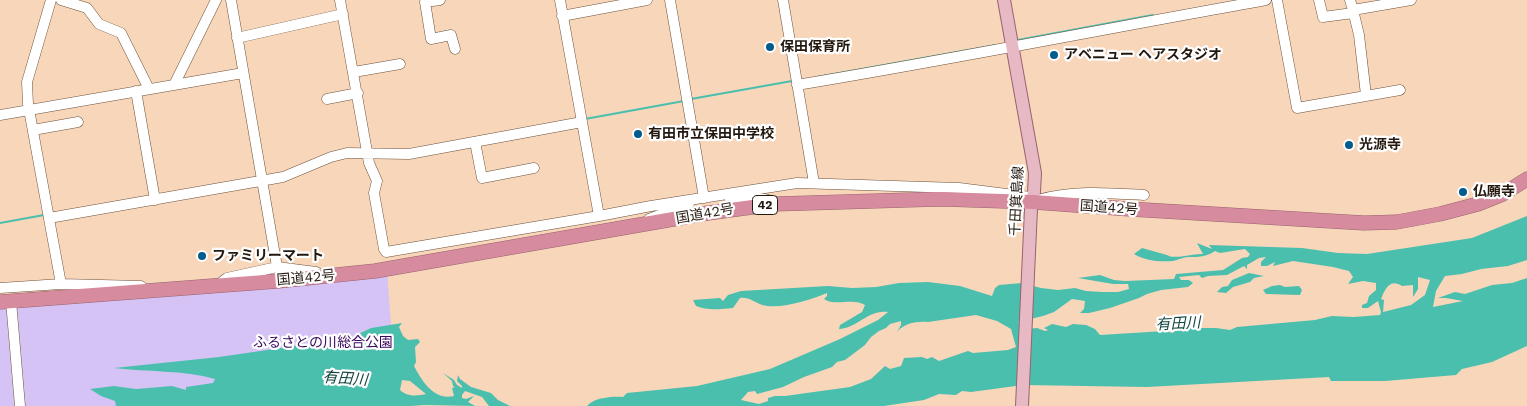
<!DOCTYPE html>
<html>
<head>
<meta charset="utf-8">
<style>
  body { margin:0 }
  canvas { display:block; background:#f7d6ba }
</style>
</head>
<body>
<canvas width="1527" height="406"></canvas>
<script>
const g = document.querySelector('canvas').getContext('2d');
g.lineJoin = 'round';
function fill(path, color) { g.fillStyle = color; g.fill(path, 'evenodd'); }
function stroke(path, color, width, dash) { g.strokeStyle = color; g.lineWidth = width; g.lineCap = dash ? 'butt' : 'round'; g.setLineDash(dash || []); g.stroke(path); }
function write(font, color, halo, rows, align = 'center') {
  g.font = font + ' "Work Sans","Noto Sans JP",sans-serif'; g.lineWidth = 4.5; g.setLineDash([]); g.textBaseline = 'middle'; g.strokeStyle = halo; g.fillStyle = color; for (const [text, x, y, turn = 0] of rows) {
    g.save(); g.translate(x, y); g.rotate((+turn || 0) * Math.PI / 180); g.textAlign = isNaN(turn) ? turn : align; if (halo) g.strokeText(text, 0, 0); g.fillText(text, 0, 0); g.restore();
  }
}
fill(new Path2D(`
  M387 271 397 406H0V305Z`), '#d6c3f6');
fill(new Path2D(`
  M1527 216V260L1508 266 1481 269 1462 274 1445 276 1436 291 1433 307 1463 301 1446 298H1438L1455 292 1465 294 1492 285 1512 283 1527 278V346L1492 362 1462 369 1456 375 1385 381H1331L1329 377 1147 387 1023 385 971 392 962 391 956 395 939 394 924 400 884 406H587C593 398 612 396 623 397L627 393 697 386 770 369 840 339 878 320 888 312C869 309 857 328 839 329L840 325 862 312 865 305C853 297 836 307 824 299L827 296V293C810 300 780 310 762 305 753 302 750 297 740 298L733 308C720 309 708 311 696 306L693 300 720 298 723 301 728 295 741 291 828 286 852 288 876 287 899 283 928 282 960 286 992 296 995 288 999 285 1022 283 1041 288 1058 290 1075 288 1086 291 1102 292H1118L1129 289 1128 284H1113L1078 278 1100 275 1114 280 1125 281 1174 279 1176 274 1223 270 1242 258 1248 257 1250 254 1245 249 1220 253 1215 251C1206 257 1199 257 1188 257 1184 257 1178 260 1173 261 1159 262 1146 261 1134 254L1142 248 1167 255C1174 260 1193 253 1203 254L1197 243 1212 249 1209 245 1302 248 1338 253 1367 254 1472 238ZM1266 257 1261 262V266H1267L1275 262 1273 266 1293 261 1333 267 1349 271 1353 277 1348 284 1363 281 1376 283V290L1369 296 1367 303 1362 305V308H1368L1378 301 1381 312 1380 315 1354 317 1332 316 1315 320 1237 327 1230 330 1216 328H1191L1174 331 1173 333 1165 331 1100 335 1095 329 1086 325 1073 324 1066 327 1052 324 1044 328 1048 330 1045 331 1037 328 1026 329 1018 322 1043 316 1054 312 1072 299 1085 301 1084 309 1080 313H1089L1110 308 1139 298 1147 294 1161 290 1188 287 1193 283 1189 280H1181L1179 277 1199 275 1202 278 1208 276 1227 275 1244 266 1247 269V265L1259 258ZM1418 277 1430 280 1425 295 1411 305 1383 312 1384 300 1381 299C1385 289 1390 278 1402 286L1413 285V297L1418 289ZM976 315 997 321 1011 329 1016 347 1008 350 973 353 968 351 939 361 932 357 927 359 922 357 904 358 901 366 890 369 885 366 871 379 850 387 785 396H775L768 398V401L759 404 741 400 748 392 755 391 757 394 783 387 804 377 832 367 837 362 845 360 865 345 871 337 879 331 886 328 890 324 901 321V325L897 332C904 323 917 321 928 322Z
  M1249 273 1264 276 1254 278 1250 282 1233 287 1226 293 1217 292 1222 287 1228 286 1232 280Z
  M1280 285 1285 287 1299 286 1302 290 1300 295 1266 294 1263 290 1272 286Z
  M402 323 399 327 403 336 408 340 418 339 420 342 415 347 416 362 414 366C422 381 434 401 454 396L452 388 455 387 453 386 452 381 443 373 454 380 457 385 462 388V386L457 381 458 375 460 379 471 387 491 393 498 400 510 406H489L482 397 465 391 462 395V398L466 399 474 396 468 402 475 406 425 405 410 406H116L115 401 101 396 90 389 114 386 136 389 172 386 186 390V387L213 383 215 379C183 370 147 372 114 368L219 357 350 338 371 328ZM402 380 410 381 426 394C417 396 407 397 400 390Z`), '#4bbfae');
stroke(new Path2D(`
  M1018 40 1153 15
  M817 77 996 45
  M691 99 792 81
  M585 119 684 101
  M0 223 44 215`), '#4bbfae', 2);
const minor = new Path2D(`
  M51 0 27 82 28 104 61 284
  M61 0 87 8 99 24 121 33 149 89
  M231 0 277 267
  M340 0 369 163 377 181 374 193 384 249 386 252 599 216 651 206 797 183 959 188 1030 197
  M440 0 425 2 431 39 451 35 455 49
  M560 0 599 216
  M670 0 704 198
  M783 0 814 183
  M1277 0 1297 108 1400 90
  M1319 0 1323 17 1353 13
  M1350 0 1353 10 1411 0
  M1353 10 1359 35 1366 95
  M562 16 647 0
  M237 38 343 14
  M354 72 400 64
  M174 85 216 0
  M797 85C954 59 1109 28 1266 0
  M136 91 155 200
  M327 99 358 93
  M0 115 243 73
  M33 130 78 122
  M475 142 482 178 534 168
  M730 199H765L772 201
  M1038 200C1072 190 1109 193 1144 195
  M49 218 283 177 331 157 347 153 409 154 582 122
  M649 219 689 204
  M222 285 223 281 227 278 277 267 316 272 321 275
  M0 288 61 284 141 286
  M11 301 20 406`);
const major = new Path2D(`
  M1004 0 1035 173 1034 192 1031 209 1022 406`);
const highway = new Path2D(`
  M0 302 278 281 375 271 708 213 775 204 941 199 1033 202 1129 209 1364 223 1397 222 1440 214 1478 204 1503 194 1527 179`);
stroke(minor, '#6e523a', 11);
stroke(major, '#98636c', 14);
stroke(highway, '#98636c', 15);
stroke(minor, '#fff', 10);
stroke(major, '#e7b9c5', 12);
stroke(highway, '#d78b9f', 14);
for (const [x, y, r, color] of [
  [770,47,5,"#015c8d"],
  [1054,55,5,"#015c8d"],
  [638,134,5,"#015c8d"],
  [1349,145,5,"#015c8d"],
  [1463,192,5,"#015c8d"],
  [202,256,5,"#015c8d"]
]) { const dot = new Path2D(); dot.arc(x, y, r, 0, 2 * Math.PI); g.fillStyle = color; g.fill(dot); stroke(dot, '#fefefe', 2); }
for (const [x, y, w] of [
  [765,205,25]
]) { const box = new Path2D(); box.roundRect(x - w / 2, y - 9.5, w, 19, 4); g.fillStyle = '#fefefe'; g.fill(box); stroke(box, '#24180e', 1); }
write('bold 12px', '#24180e', null, [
  ["42",765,205]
]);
write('bold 14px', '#24180e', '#fefefe', [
  ["保田保育所",780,47],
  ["アベニュー ヘアスタジオ",1064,55],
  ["有田市立保田中学校",648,134],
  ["光源寺",1359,145],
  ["仏願寺",1473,192],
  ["ファミリーマート",212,256]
], 'left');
write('14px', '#24180e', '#fefefe', [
  ["千田箕島線",1017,201,-87],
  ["国道42号",1109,208,4],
  ["国道42号",705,214,-10],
  ["国道42号",306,278,-5]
]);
write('14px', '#38085f', '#fefefe', [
  ["ふるさとの川総合公園",323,343]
]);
write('italic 15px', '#12453e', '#fefefe', [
  ["有田川",1178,324,-3],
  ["有田川",345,379,4]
]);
</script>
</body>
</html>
